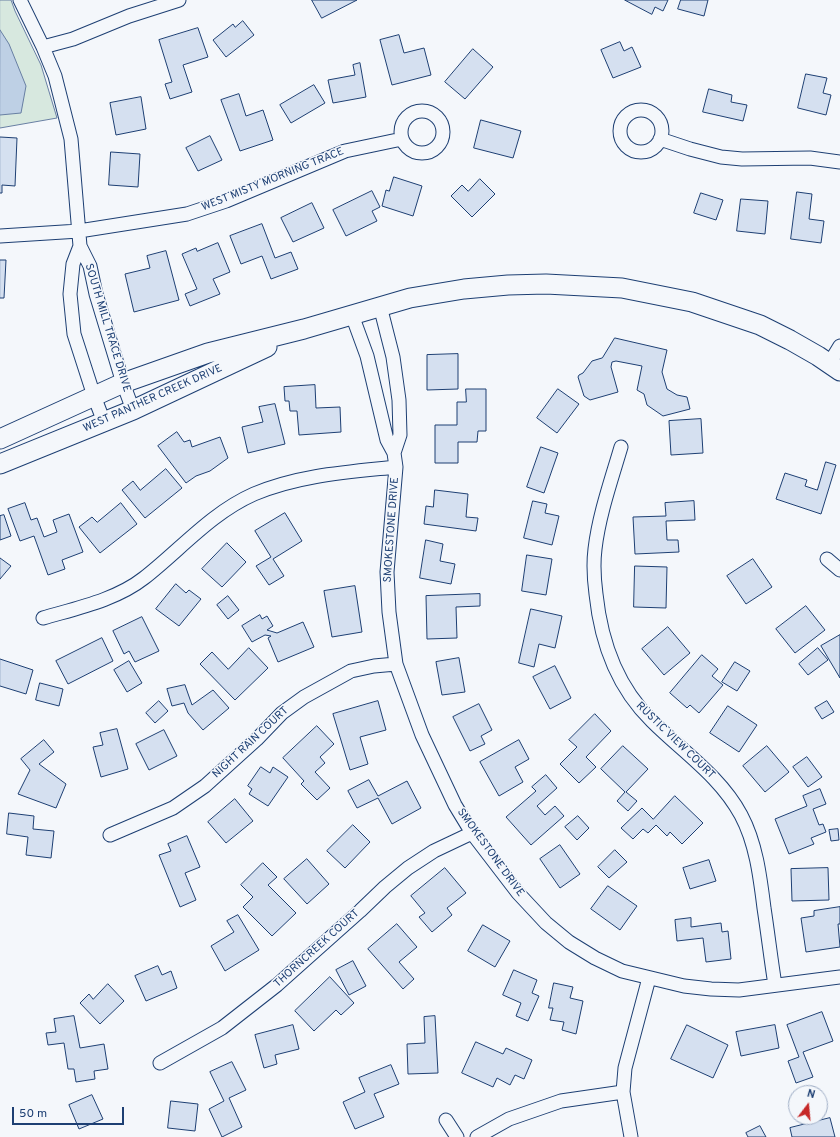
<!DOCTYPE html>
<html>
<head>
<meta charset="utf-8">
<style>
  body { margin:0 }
  #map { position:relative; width:840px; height:1137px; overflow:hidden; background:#f4f7fb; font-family:Overpass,sans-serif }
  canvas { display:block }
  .north { position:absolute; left:788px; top:1085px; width:40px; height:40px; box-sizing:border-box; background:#f4f7fb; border:1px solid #9eadc5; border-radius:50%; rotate:16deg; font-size:11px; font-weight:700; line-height:16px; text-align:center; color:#1d3f73 }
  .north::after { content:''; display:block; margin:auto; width:14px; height:18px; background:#c62828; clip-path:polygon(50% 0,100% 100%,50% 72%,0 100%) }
  .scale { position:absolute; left:12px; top:1107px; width:112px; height:18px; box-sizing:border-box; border:2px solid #1d3f73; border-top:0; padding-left:5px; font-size:12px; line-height:14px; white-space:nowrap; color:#1d3f73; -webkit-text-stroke:3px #f4f7fb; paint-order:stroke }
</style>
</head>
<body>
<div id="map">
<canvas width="840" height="1137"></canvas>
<div class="north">N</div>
<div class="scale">50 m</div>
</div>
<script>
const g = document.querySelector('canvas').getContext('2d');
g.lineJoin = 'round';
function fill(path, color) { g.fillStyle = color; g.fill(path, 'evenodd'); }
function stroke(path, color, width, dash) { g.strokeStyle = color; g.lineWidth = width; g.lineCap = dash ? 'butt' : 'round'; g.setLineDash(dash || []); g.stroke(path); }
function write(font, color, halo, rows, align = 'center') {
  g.font = font + ' Overpass,sans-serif'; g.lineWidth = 3; g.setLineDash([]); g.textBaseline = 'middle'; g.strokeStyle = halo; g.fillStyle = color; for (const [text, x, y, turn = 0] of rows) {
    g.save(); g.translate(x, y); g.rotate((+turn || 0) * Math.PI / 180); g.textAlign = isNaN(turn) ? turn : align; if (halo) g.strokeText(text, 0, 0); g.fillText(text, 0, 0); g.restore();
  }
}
const green = new Path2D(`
  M0 0H11L15 11 41 65 57 118 0 128Z`);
fill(green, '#d7e8df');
stroke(green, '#687fa3', 1);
const water = new Path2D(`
  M0 30 9 44 26 86 21 113 0 115Z`);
fill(water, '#bed0e5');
stroke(water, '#687fa3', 1);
const building = new Path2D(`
  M312 0H357L322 18Z
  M625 0H668L663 11 655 7 652 14Z
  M681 0H708L704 16 678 9Z
  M243 21 254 35 226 57 213 40 233 24 235 27Z
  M198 28 208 57 183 65 192 92 170 99 165 84 172 82 159 40Z
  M399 35 404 53 424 48 431 75 392 85 380 40Z
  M620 42 624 51 632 47 641 67 613 78 601 50Z
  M473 49 493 67 465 99 445 82Z
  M360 63 366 97 333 103 328 80 355 75 353 65Z
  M806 74 827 78 823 93 831 95 826 115 798 108Z
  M314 85 325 103 291 123 280 105Z
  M709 89 732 95 731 102 747 105 743 121 703 112Z
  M239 94 246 116 263 110 273 140 240 151 221 100Z
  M141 97 146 129 116 135 110 103Z
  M481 120 521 131 513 158 474 148Z
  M210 136 222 160 198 171 186 148Z
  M0 137 17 138 15 186 2 185V193H0Z
  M111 152 140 154 138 187 109 185Z
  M394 177 422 186 413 216 382 206 386 190 389 191Z
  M480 179 495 194 472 217 451 196 462 185 468 191Z
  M372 191 380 207 372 211 377 221 346 236 333 210Z
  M797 192 812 194 809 219 824 221 821 243 791 239Z
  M701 193 723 200 716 220 694 213Z
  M741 199 768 201 765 234 737 231Z
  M312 203 324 228 293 242 281 218Z
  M262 224 275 258 291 252 298 269 271 279 262 256 241 264 230 236Z
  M218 243 230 272 213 279 220 294 190 306 185 294 197 289 182 254 196 248 197 251Z
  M166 251 179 300 134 312 125 274 150 268 147 256Z
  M0 260H6L4 298H0Z
  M615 338 667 350 662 372 667 389 677 395 687 397 690 409 663 416 647 405 644 394 637 390 642 366 616 361 612 362 611 367 618 392 590 400 584 396 578 377 579 375 583 373 592 361 602 358Z
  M458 354V389L427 390V355Z
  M315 385 316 408 340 407 341 432 299 435 297 411H290L289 401H285L284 387Z
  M466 389H486V431H478L477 442H458V463H435V425H457V402H466Z
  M558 389 579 404 557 433 537 418Z
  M275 404 285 444 248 453 242 427 263 422 259 407Z
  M701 419 703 453 671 455 669 421Z
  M177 432 184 442 190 440 192 447 220 437 228 458 210 471 196 476 186 483 158 446Z
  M541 447 558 453 544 493 527 487Z
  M826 462 836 465 821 514 776 499 785 473 807 480 805 486 817 490Z
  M166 469 182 488 145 518 122 490 133 481 140 490Z
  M435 490 468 494 466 517 478 518 476 531 424 524 426 506 433 507Z
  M533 501 547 504 545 513 559 516 552 545 524 538Z
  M694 501 695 520 666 521 667 540H678L679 552 635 554 633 517 666 516 665 503Z
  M25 503 31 520 37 518 44 537 57 532 53 520 69 514 83 552 62 560 65 569 48 575 34 536 20 541 8 509Z
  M121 503 137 524 100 553 79 527 92 517 97 522Z
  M285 513 302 541 273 559 284 576 269 585 256 566 271 557 255 531Z
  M4 515 11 536 0 540V516Z
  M426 540 443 544 440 561 455 564 451 584 420 578Z
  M227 543 246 562 222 587 202 569Z
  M527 555 552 559 546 595 522 591Z
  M0 558 11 566 0 579Z
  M753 559 772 587 746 604 727 576Z
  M635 566 667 567 666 608 634 607Z
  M176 584 186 593 189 590 201 599 179 626 156 609Z
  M355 586 362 632 332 637 324 591Z
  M480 594V606L456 607 457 638 427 639 426 596Z
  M228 596 239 610 228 619 217 605Z
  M806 606 825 630 795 653 776 629Z
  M531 609 562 616 555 648 539 644 534 667 519 663Z
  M260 615 262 619 267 616 273 626 267 630 277 633 303 622 314 647 278 662 268 638 271 636 265 635 252 642 242 626Z
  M142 617 159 651 135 662 129 651 124 654 113 631Z
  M668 627 690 653 664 675 642 649Z
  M840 635V678L821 646Z
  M102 638 113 661 68 684 56 661Z
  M249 648 268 668 235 700 200 664 212 652 228 669Z
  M818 648 828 660 808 675 799 664Z
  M702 655 718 669 712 676 723 685 699 713 690 705 687 708 670 693Z
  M459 658 465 692 442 695 436 662Z
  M0 659 33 670 26 694 0 686Z
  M129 661 142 683 127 692 114 670Z
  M735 662 750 671 737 691 722 682Z
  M555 666 571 698 550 709 533 677Z
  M40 683 63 689 59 706 36 700Z
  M185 685 192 705 213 690 229 708 203 730 188 713 184 703 172 706 167 689Z
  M159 701 168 711 155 723 146 713Z
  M378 701 386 730 360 737 368 764 350 770 333 714Z
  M827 701 834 712 822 719 815 708Z
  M479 704 492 730 481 736 485 744 470 751 453 717Z
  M728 706 757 725 739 752 710 733Z
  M595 714 611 731 586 757 596 767 579 783 560 764 577 747 569 740Z
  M317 726 334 744 320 757 325 763 315 772 330 788 317 800 301 784 304 781 283 758Z
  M117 729 128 769 101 777 93 747 103 745 100 733Z
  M164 730 177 756 149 770 136 744Z
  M44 740 54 752 39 764 66 784 56 808 18 794 30 770 21 759Z
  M519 740 529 759 515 767 523 782 499 796 480 762Z
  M623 746 648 769 626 792 637 801 628 811 617 801 625 792 601 769Z
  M767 746 789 772 765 792 743 766Z
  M807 757 822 777 808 787 793 767Z
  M261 767 270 773 273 767 288 777 268 806 249 794 252 789 248 786Z
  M546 775 557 788 537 806 545 815 555 806 564 816 531 845 506 817 536 791 532 787Z
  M369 780 378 796 407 781 421 808 392 824 378 798 357 808 348 791Z
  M820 789 826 804 813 809 819 825 823 824 826 832 811 838 814 844 789 854 775 819 807 806 803 796Z
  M675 796 703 823 682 844 670 832 667 836 656 825 648 833 643 829 633 839 621 828 642 808 653 819Z
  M235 799 253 821 226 843 208 822Z
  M9 813 34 816 33 829 54 831 51 858 26 855 28 837 7 834Z
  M578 816 589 828 577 840 565 827Z
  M353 825 370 842 345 868 327 851Z
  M838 829 839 840 831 841 829 830Z
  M187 836 200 867 185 873 196 900 180 907 159 855 171 851 168 844Z
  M560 845 580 874 560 888 540 859Z
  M615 850 627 862 609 878 598 867Z
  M307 859 329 884 307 904 284 879Z
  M709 860 716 881 690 889 683 868Z
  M263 863 277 877 268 885 296 913 272 936 243 907 253 897 241 885Z
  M445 868 466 893 447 908 452 915 432 932 419 917 425 913 411 896Z
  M828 868 829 900 792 901 791 869Z
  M608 886 637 906 620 930 591 909Z
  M840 907V924H838L840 947 806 952 801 918 814 916V911Z
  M238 915 259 950 225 971 211 946 234 932 227 921Z
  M691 918V927L721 923 722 932 728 931 731 959 706 962 703 938 677 941 675 920Z
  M397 924 417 947 399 962 414 979 403 989 368 949Z
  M483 925 510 941 495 967 468 951Z
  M353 961 366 986 349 995 336 970Z
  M158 966 162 975 171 971 177 988 146 1001 135 976Z
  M514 970 537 980 532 993 539 996 528 1021 516 1016 521 1003 503 995Z
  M330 977 354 1003 341 1015 336 1010 314 1031 295 1011Z
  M554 983 573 987 570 998 583 1001 576 1034 562 1030 564 1022 550 1020 553 1008H549Z
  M108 984 124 1001 100 1024 80 1003 89 994 93 999Z
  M822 1012 833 1041 803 1052 813 1077 796 1083 788 1061 799 1057 787 1025Z
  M74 1016 80 1048 104 1044 108 1069 94 1071 95 1079 76 1082 74 1069H68L64 1043 48 1045 46 1033 56 1032 54 1019Z
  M435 1016 438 1073 408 1074 407 1044 425 1043 424 1017Z
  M293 1025 299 1049 275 1055 277 1064 264 1068 255 1035Z
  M687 1025 728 1045 713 1078 671 1059Z
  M775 1025 779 1048 741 1056 736 1032Z
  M476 1042 503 1054 506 1048 532 1060 524 1079 515 1075 510 1085 497 1078 493 1087 462 1073Z
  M232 1062 246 1090 229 1098 242 1127 222 1137 209 1109 224 1101 210 1072Z
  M391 1065 399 1084 374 1094 384 1117 355 1129 343 1102 365 1092 359 1078Z
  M92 1095 103 1119 79 1129 69 1105Z
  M171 1101 198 1104 195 1131 168 1128Z
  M830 1118 835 1137H792L790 1128Z
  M760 1126 766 1137H748L746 1133Z`);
fill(building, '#d5e0f0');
stroke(building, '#1d3f73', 1);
const street = new Path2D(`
  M20 0 43 47 55 76 71 139 80 246 73 264 70 294 74 334 94 396 104 422
  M43 47 73 39 129 16 179 0
  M620 131a21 21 0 1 1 42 0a21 21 0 1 1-42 0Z
  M401 132a21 21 0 1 1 42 0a21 21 0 1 1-42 0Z
  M660 139 690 149 721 157 742 159 810 158 840 162
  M0 236 79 231 187 214 226 201 345 151 402 139
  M80 246 90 266 96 294 123 383 133 410
  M380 306 393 357 399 400 400 435 394 453
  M352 315 367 356 387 440 394 453 396 467 387 572 389 612 396 664 422 735 455 805 472 833 518 893 546 923 569 942 595 958 622 971 684 986 711 989 739 990 840 977
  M829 364 840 346
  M621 447C611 481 599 515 595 549 593 565 594 579 596 594 601 642 617 687 652 721 683 752 720 776 741 815 756 843 760 876 764 908 768 934 771 960 775 985
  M827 559 840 570
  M43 618C77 608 116 600 144 578 180 550 211 513 254 494 299 475 348 472 396 467
  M110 835 173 808 205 786 257 739 282 713 304 697 351 671 374 666 396 664
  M160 1063 222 1028 277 985 360 911 385 887 408 868 434 851 472 833
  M446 1120 457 1137
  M477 1137 509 1119 561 1101 623 1092
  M631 1137 623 1092 625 1068 649 978`);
const secondary = new Path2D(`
  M0 439 123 383 208 353 304 329 410 298 464 289 508 285 546 284 622 288 692 302 760 325 790 340 818 356 840 371
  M0 464 133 410 267 347`);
stroke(street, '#1d3f73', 15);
stroke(secondary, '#1d3f73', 21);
stroke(street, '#f4f7fb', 13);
stroke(secondary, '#f4f7fb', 19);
write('11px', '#1d3f73', '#f4f7fb', [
  ["WEST MISTY MORNING TRACE",273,180,-22],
  ["SOUTH MILL TRACE DRIVE",107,328,73],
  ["WEST PANTHER CREEK DRIVE",153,399,-24],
  ["SMOKESTONE DRIVE",392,530,-86],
  ["RUSTIC VIEW COURT",675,741,44],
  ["NIGHT RAIN COURT",251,743,-43],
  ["SMOKESTONE DRIVE",490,853,54],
  ["THORNCREEK COURT",317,949,-42]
]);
</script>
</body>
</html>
